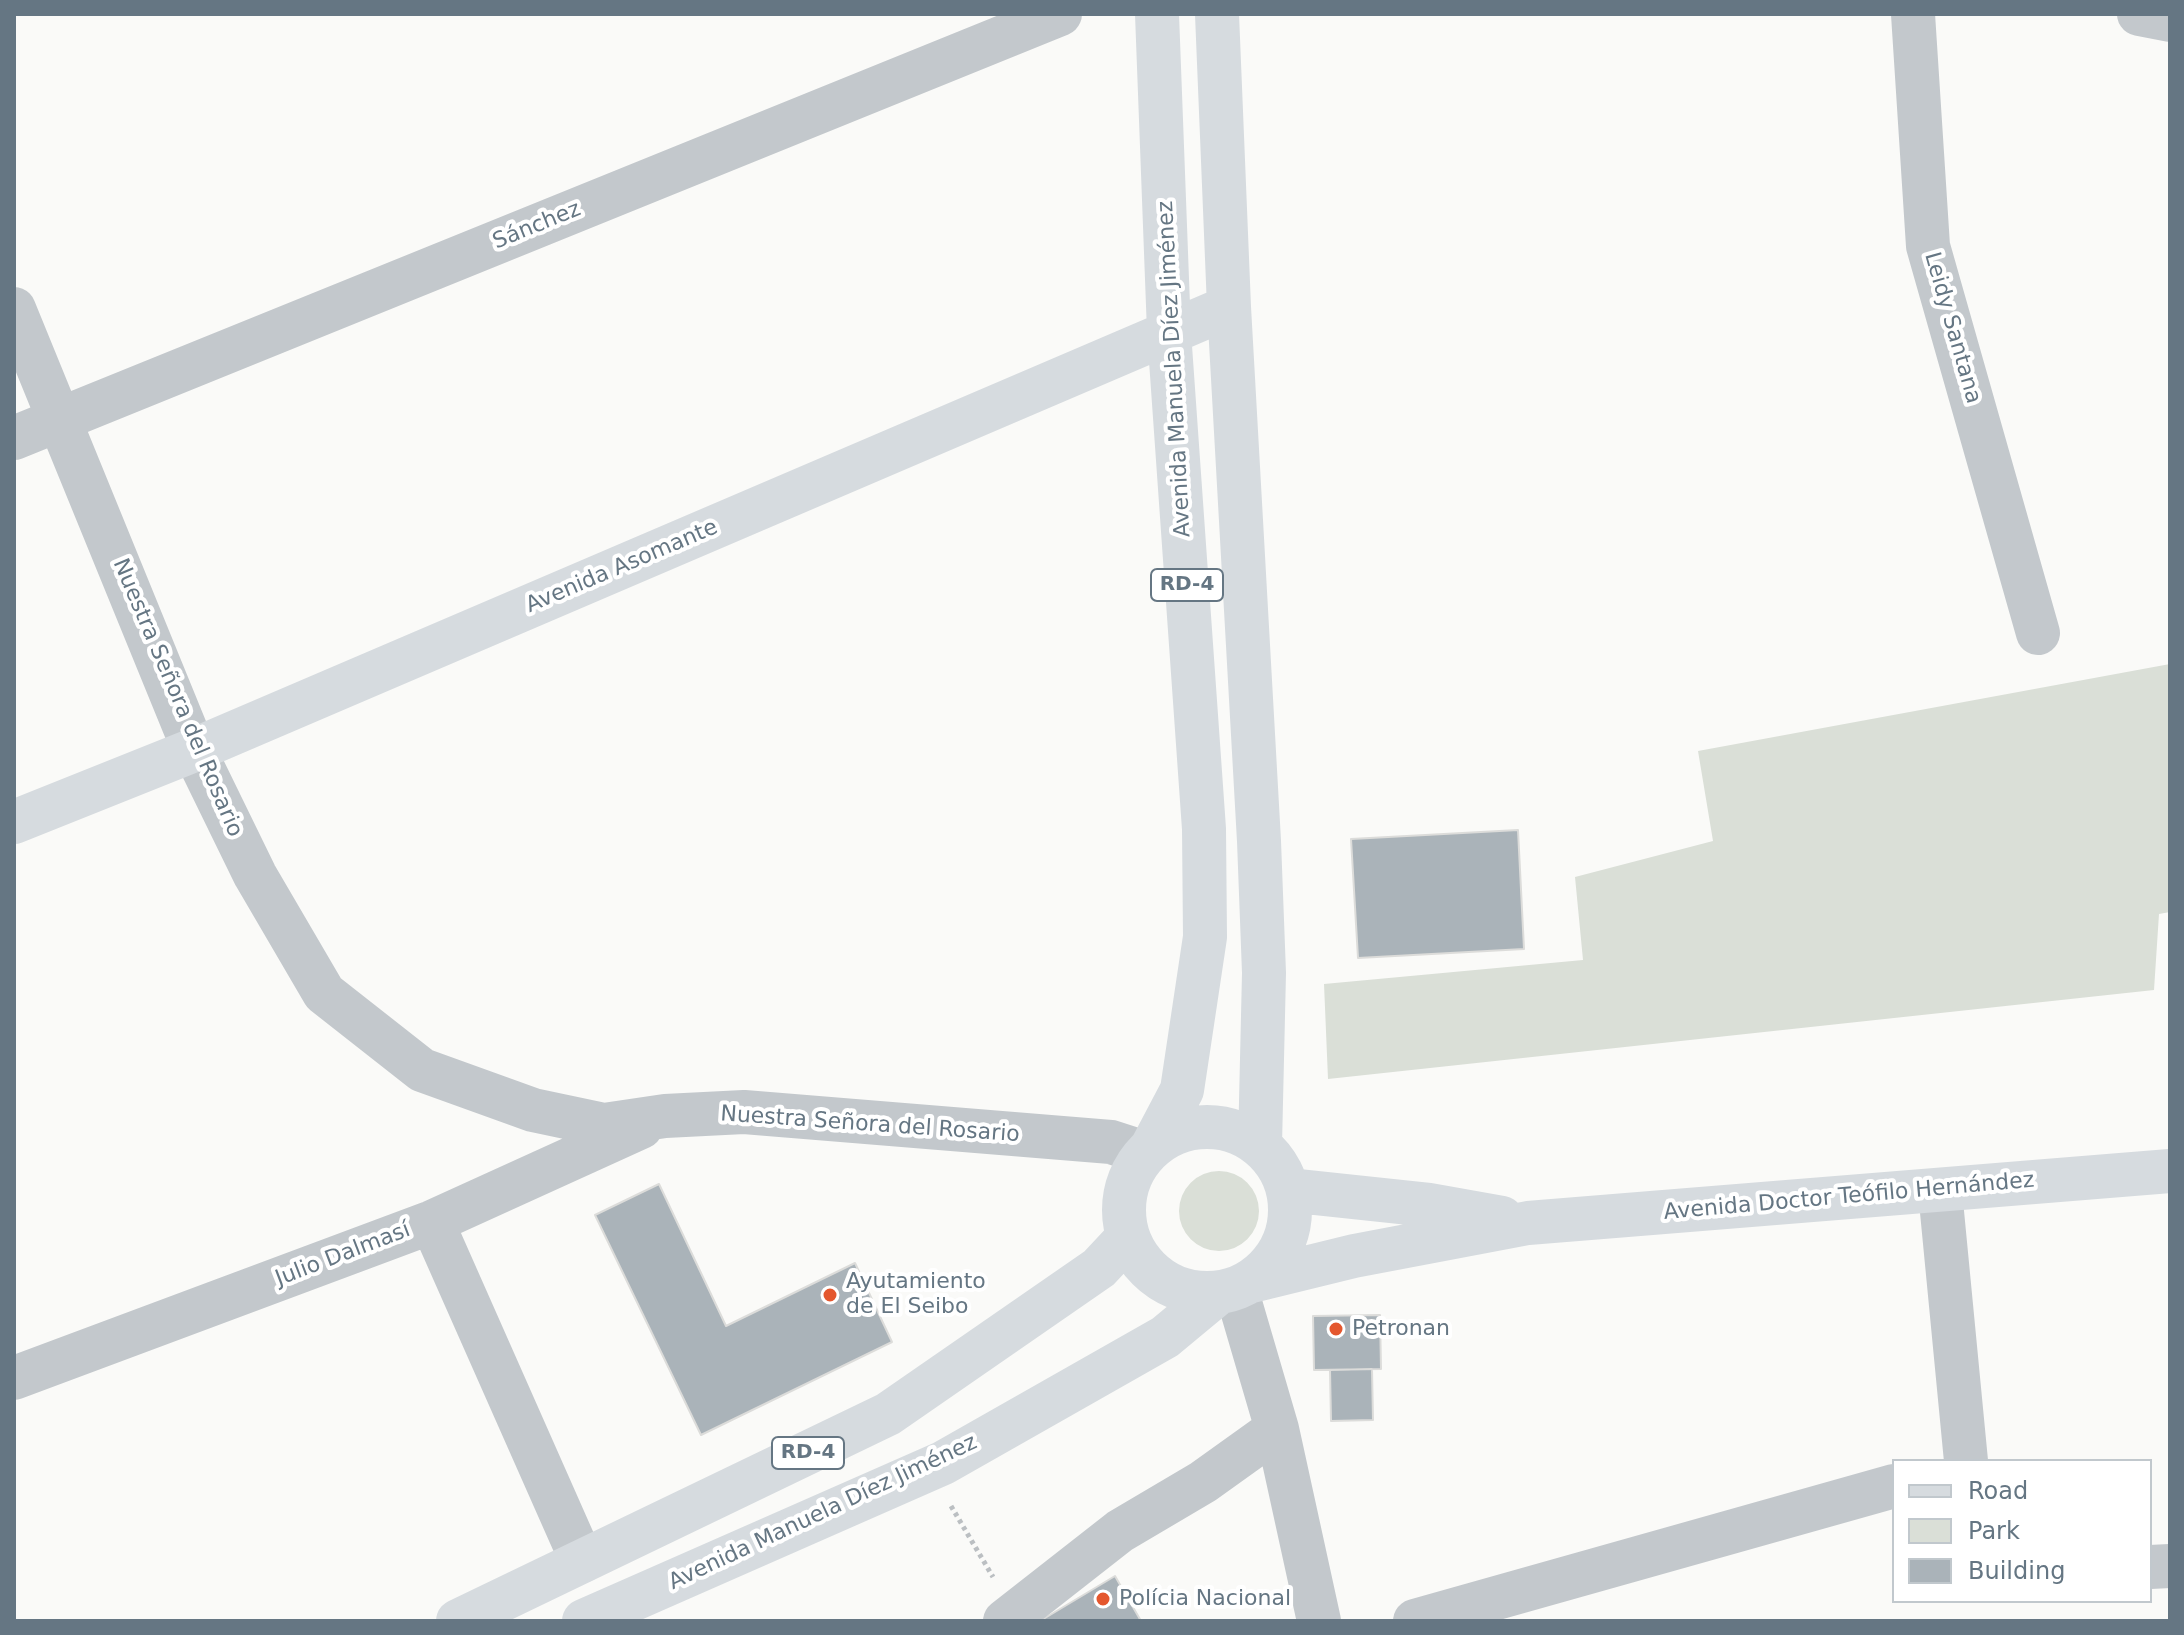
<!DOCTYPE html>
<html>
<head>
<meta charset="utf-8">
<style>
  body { margin:0 }
  #map { position:relative; width:2184px; height:1635px; overflow:hidden; background:#fafaf8; font-family:"DejaVu Sans",sans-serif }
  canvas { display:block }
  .frame { position:absolute; inset:0; border:16px solid #657683; pointer-events:none }
  .legend { position:absolute; left:1892px; top:1459px; width:260px; height:144px; box-sizing:border-box; background:#fff; border:2px solid #c1c8cd; margin:0; padding:10px 14px; list-style:none; font-size:24px; color:#657683 }
  .legend li { display:flex; align-items:center; gap:16px; height:40px }
  .legend b { width:40px; border:2px solid #c1c8cd }
</style>
</head>
<body>
<div id="map">
<canvas width="2184" height="1635"></canvas>
<div class="frame"></div>
<ul class="legend">
<li><b style="height:10px;background:#d6dbdf"></b>Road</li>
<li><b style="height:22px;background:#dadfd7"></b>Park</li>
<li><b style="height:22px;background:#aab3b9"></b>Building</li>
</ul>
</div>
<script>
const g = document.querySelector('canvas').getContext('2d');
g.lineJoin = 'round';
function fill(path, color) { g.fillStyle = color; g.fill(path, 'evenodd'); }
function stroke(path, color, width, dash) { g.strokeStyle = color; g.lineWidth = width; g.lineCap = dash ? 'butt' : 'round'; g.setLineDash(dash || []); g.stroke(path); }
function write(font, color, halo, rows, align = 'center') {
  g.font = font + ' "DejaVu Sans",sans-serif'; g.lineWidth = 8; g.setLineDash([]); g.textBaseline = 'middle'; g.strokeStyle = halo; g.fillStyle = color; for (const [text, x, y, turn = 0] of rows) {
    g.save(); g.translate(x, y); g.rotate((+turn || 0) * Math.PI / 180); g.textAlign = isNaN(turn) ? turn : align; if (halo) g.strokeText(text, 0, 0); g.fillText(text, 0, 0); g.restore();
  }
}
fill(new Path2D(`
  M2170 664V912L2159 914 2154 990 1328 1079 1324 984 1583 960 1575 877 1713 841 1698 751Z
  M1179 1211a40 40 0 1 1 80 0a40 40 0 1 1-80 0Z`), '#dadfd7');
const building = new Path2D(`
  M1518 830 1524 949 1358 958 1351 839Z
  M659 1184 726 1326 855 1263 892 1342 701 1435 595 1215Z
  M1380 1315 1381 1369 1314 1370 1313 1316Z
  M1372 1369 1373 1420 1331 1421 1330 1370Z
  M1115 1576 1141 1621H1040Z`);
fill(building, '#aab3b9');
stroke(building, '#dcdcda', 2);
stroke(new Path2D(`
  M951 1506 993 1577`), '#bbbfc2', 5, [4, 4]);
stroke(new Path2D(`
  M1913 14 1928 246 2038 633
  M2139 14 2170 20
  M14 309 194 750 255 875 324 993 422 1070 533 1110 604 1125 665 1116 744 1112 1111 1142 1145 1153
  M14 438 1060 14
  M1940 1191 1966 1461
  M432 1222 582 1561
  M1236 1289 1277 1429 1319 1621
  M14 1378 432 1222 641 1127
  M2150 1567 2170 1566
  M1005 1621 1120 1531 1203 1482 1277 1429
  M1415 1621 1894 1486`), '#c3c8cc', 44);
stroke(new Path2D(`
  M1217 14 1229 307 1259 841 1264 973 1260 1145
  M14 822 194 750 1229 307
  M1124 1210a83 83 0 1 1 166 0a83 83 0 1 1-166 0Z
  M1152 1147 1182 1090 1205 937 1204 829 1169 332 1157 14
  M1288 1190 1429 1205 1502 1218
  M1252 1281 1354 1256 1528 1223 2170 1171
  M458 1621 888 1414 1099 1268 1128 1237
  M584 1621 943 1463 1165 1337 1218 1293`), '#d6dbdf', 44);
for (const [x, y, r, color] of [
  [830,1295,8,"#e4572e"],
  [1336,1329,8,"#e4572e"],
  [1103,1599,8,"#e4572e"]
]) { const dot = new Path2D(); dot.arc(x, y, r, 0, 2 * Math.PI); g.fillStyle = color; g.fill(dot); stroke(dot, '#fff', 3); }
for (const [x, y, w] of [
  [1187,585,72],
  [808,1453,72]
]) { const box = new Path2D(); box.roundRect(x - w / 2, y - 16, w, 32, 6); g.fillStyle = '#fff'; g.fill(box); stroke(box, '#657683', 2); }
write('bold 20px', '#657683', null, [
  ["RD-4",1187,585],
  ["RD-4",808,1453]
]);
write('22px', '#657683', '#fff', [
  ["Sánchez",537,226,-22],
  ["Leidy Santana",1952,328,74],
  ["Avenida Manuela Díez Jiménez",1175,369,-93],
  ["Avenida Asomante",622,567,-23],
  ["Nuestra Señora del Rosario",177,698,67],
  ["Nuestra Señora del Rosario",870,1125,4],
  ["Avenida Doctor Teófilo Hernández",1849,1197,-5],
  ["Julio Dalmasí",343,1255,-21],
  ["Avenida Manuela Díez Jiménez",823,1513,-25]
]);
write('22px', '#657683', '#fff', [
  ["Ayutamiento",846,1282],
  ["de El Seibo",846,1307],
  ["Petronan",1352,1329],
  ["Polícia Nacional",1119,1599]
], 'left');
</script>
</body>
</html>
